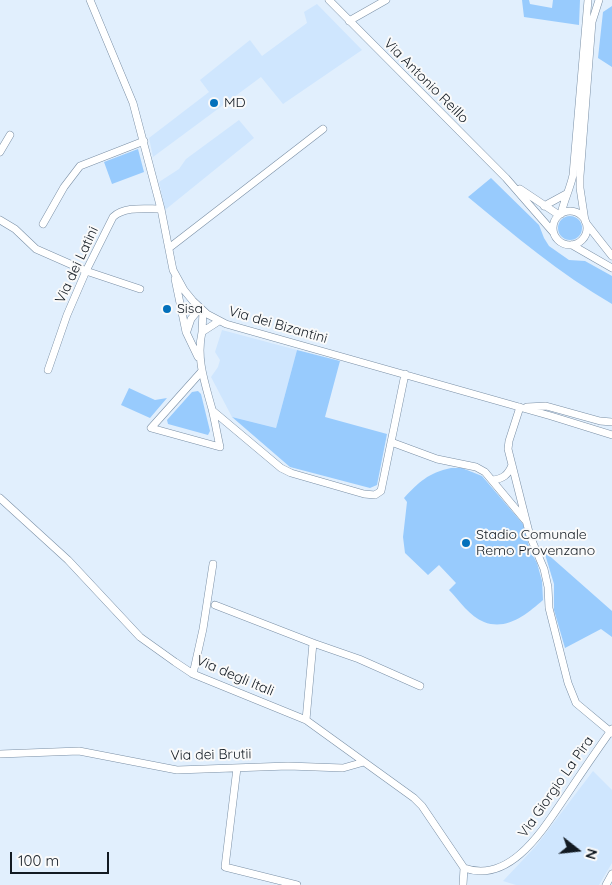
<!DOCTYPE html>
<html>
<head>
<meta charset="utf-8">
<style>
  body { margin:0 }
  #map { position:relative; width:612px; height:885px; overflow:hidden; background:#e1effd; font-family:Quicksand,sans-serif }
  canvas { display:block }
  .north { position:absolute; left:552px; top:825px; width:50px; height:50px; -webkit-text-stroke:4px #fafafa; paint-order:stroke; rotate:106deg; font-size:14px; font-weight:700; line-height:20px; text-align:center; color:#121a22 }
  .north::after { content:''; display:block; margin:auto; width:18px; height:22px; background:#121a22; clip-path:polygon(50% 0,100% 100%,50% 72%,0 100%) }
  .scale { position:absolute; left:10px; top:852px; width:99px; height:22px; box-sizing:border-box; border:2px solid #121a22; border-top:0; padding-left:6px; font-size:15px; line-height:18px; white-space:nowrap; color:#121a22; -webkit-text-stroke:4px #fafafa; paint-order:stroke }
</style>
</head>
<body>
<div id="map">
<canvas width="612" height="885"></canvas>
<div class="north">N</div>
<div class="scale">100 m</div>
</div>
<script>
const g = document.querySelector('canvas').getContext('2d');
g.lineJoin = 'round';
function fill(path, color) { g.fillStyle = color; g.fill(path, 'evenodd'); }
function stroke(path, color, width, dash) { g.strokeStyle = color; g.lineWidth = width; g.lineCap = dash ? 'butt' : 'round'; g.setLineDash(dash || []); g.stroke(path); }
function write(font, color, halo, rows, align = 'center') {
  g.font = font + ' Quicksand,sans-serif'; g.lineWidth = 4; g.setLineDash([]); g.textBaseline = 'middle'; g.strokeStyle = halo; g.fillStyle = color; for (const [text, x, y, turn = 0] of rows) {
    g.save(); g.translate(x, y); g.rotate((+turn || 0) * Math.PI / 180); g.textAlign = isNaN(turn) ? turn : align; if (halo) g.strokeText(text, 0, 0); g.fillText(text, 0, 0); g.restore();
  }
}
fill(new Path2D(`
  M317 4 362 50 283 104 261 77 153 157 149 138 209 92 200 80 250 40 262 56 307 23 304 12Z
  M239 120 254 138 165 210 159 182 179 169 186 159Z
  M222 330 297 350 276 428 232 417 211 377 218 367 220 360 215 352Z
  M593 771 612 790V863L599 885H516L503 881 536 846Z`), '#cfe6fe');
fill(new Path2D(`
  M522 0H529L530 4 552 8 553 0H580L579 25 524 17Z
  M612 6V67L598 58 603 12Z
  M138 149 144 172 112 184 104 162Z
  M491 178 539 225 544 238 549 246 569 260 585 261 612 276V304C560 274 514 235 468 197Z
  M558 228a12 12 0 1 1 24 0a12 12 0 1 1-24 0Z
  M297 350 340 361 325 417 387 434 377 485 370 488 290 467 232 417 276 428Z
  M129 388 155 400 167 398 150 418 121 405Z
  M198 391 201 394 210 431 208 435 168 424 167 420 192 392Z
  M451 468H462L482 476 523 524 530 550 537 563 542 581 543 600C527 614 507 631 484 622 470 617 459 600 449 590L456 583 439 565 428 575 405 553 403 537 407 502 404 498C419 482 428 473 451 468Z
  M544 551 612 611V637L601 629 565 648 554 610V584Z`), '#98cbfd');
const minor = new Path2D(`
  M90 0 133 103 161 209 173 270 184 290 193 301 207 314 226 324 551 416 612 435
  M329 0 506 178 553 232
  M349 21 386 0
  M0 152 10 135
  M520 189 559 215
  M544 206 566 194
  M553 228a17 17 0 1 1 34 0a17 17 0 1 1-34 0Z
  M561 214C564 200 570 189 573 175L588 0
  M0 220 15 229 36 249 86 271 140 289
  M585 221 580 188V176L592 22 599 0
  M586 223 612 256
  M43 224 64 187 80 166 144 141
  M572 245 612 268
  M169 248 323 129
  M175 279 186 332 198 357
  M187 331 191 319 200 308
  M202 332 203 311
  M48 370 67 315 86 271 113 217C125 206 145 209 161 209
  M202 371 151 428 220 447C217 434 215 421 212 409 205 383 196 359 202 332L219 321
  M520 407 509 441 508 449 530 536 544 569 548 587 549 608 568 683 576 703 612 733
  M527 407 546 406 600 421 612 422
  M213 411 281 468 291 473 364 494 375 495 381 491 405 374
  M391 442 437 459 476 467 485 472 525 520
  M492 480C503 479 508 475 512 465
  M0 498 68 560 140 637 175 662 193 674 306 720 414 798 422 806 464 868
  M215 605 313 643 359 659 420 686
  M193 674 203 629 213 564
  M306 720 313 643
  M0 754 79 751 177 770 288 766 343 768 364 762
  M237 768 225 867 297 885
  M464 868C512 885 545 826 568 793 582 772 597 750 612 729
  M463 885 464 868
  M606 885 612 874`);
stroke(minor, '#7a8fa5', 8);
stroke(minor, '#fff', 7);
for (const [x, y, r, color] of [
  [214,103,5,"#0370bb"],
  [167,309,5,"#0370bb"],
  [466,543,5,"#0370bb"]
]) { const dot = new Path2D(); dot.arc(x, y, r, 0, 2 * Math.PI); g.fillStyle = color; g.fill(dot); stroke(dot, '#fafafa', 2); }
write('14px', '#121a22', '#fafafa', [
  ["Via Antonio Reillo",426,81,45],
  ["Via dei Latini",77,265,-65],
  ["Via dei Bizantini",278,325,16],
  ["Via degli Itali",235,676,23],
  ["Via dei Brutii",211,755,-1],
  ["Via Giorgio La Pira",556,787,-55]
]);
write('14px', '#121a22', '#fafafa', [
  ["MD",224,103],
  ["Sisa",177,309],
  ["Stadio Comunale",476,535],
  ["Remo Provenzano",476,551]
], 'left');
</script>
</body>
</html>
